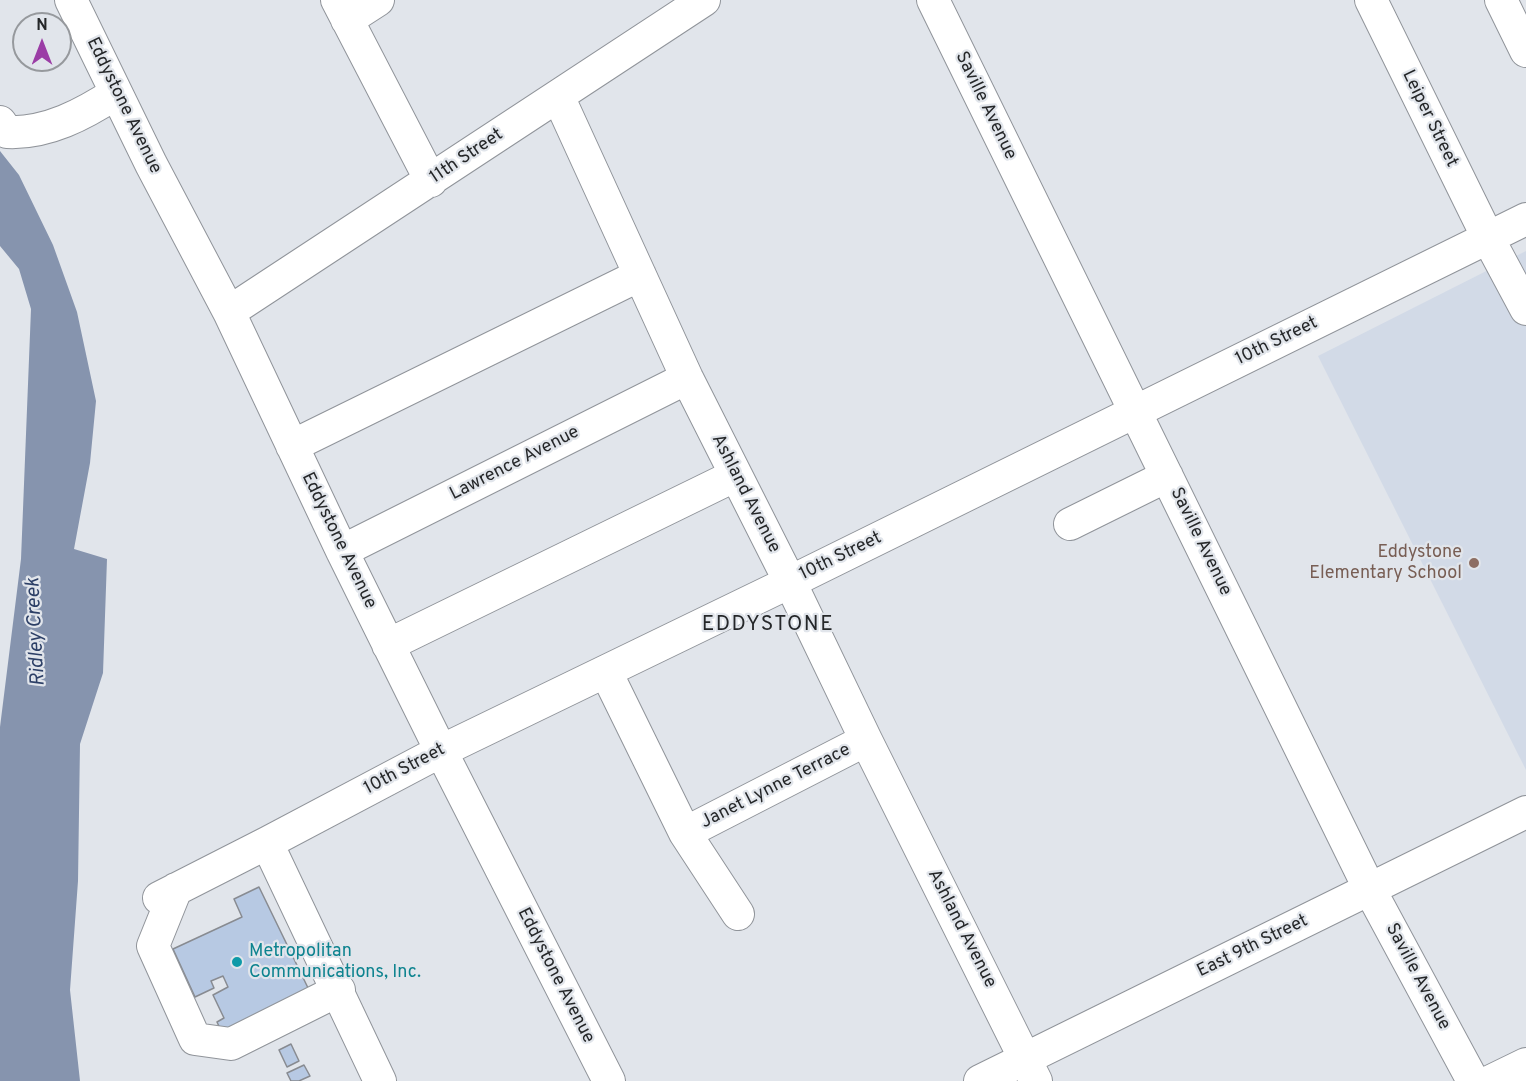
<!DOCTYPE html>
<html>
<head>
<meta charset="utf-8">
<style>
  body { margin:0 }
  #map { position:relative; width:1526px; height:1081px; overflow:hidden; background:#e1e5eb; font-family:Overpass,sans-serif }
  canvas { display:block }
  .north { position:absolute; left:12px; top:12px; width:60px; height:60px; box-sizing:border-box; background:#e1e5eb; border:2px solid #96999d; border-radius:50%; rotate:0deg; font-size:16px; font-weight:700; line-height:24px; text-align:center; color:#252729 }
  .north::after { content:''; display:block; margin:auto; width:21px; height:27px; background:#9b3da6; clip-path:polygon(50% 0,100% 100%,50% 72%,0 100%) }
</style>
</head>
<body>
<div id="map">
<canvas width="1526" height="1081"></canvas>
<div class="north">N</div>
</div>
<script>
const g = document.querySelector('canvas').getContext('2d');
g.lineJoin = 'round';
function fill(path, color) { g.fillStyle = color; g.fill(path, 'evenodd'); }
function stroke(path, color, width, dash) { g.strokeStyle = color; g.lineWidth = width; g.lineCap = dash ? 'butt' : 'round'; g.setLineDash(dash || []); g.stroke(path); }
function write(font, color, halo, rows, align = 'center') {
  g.font = font + ' Overpass,sans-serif'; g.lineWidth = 4.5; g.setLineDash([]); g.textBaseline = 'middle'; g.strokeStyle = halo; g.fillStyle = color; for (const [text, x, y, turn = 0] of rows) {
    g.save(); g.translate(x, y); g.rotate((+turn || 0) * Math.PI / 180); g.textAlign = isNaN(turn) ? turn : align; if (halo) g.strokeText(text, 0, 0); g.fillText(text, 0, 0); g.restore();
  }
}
fill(new Path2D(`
  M1526 251V770L1318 356Z`), '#d2dae7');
fill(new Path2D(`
  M0 151 19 175 53 245 77 312 96 401 90 463 74 549 107 559 103 673 80 744 78 881 70 990 80 1081H0V727L21 559 31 309 19 269 0 246Z`), '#8694ae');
const building = new Path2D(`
  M259 887 310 992 223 1035 217 1022 224 1018 213 995 228 987 223 976 211 981 214 988 195 997 173 949 242 917 234 899Z
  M291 1044 299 1061 287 1067 279 1050Z
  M304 1065 310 1076 299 1081H291L287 1073Z`);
fill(building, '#b7c9e3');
stroke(building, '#888b91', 1.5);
const minor = new Path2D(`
  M71 0 151 164 229 312 342 551 441 751 609 1081
  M337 0 431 181
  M933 0 1370 890 1473 1081
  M1371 0 1488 238 1526 309
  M1501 0 1526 51
  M347 20 378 0
  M558 96 687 378 790 582 866 740 1036 1081
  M0 122 7 132C47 134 84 114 116 93
  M229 312 704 0
  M292 446 640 275
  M1070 524 1167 476
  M342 551 687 378
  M388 645 736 475
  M606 672 685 833 738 914
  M685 833 866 740
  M267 843 380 1081
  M176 889 153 946 195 1039 231 1044 339 990
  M159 898 267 843 441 751 790 582 1526 219
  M980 1081 1526 812
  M1491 1081 1526 1064`);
stroke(minor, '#90949a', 34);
stroke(minor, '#fff', 32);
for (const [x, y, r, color] of [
  [1474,563,6,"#8d6e63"],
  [237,962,6,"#0f9aa8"]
]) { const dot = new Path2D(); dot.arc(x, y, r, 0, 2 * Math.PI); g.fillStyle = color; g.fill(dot); stroke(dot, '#e1e5eb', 2); }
write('18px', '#252729', '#e1e5eb', [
  ["Eddystone Avenue",123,106,64],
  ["Saville Avenue",985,106,64],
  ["Leiper Street",1429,119,64],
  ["11th Street",467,157,-34],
  ["10th Street",1277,342,-26],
  ["Lawrence Avenue",515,464,-27],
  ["Ashland Avenue",745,494,63],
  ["Eddystone Avenue",338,541,64],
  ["Saville Avenue",1200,542,64],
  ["10th Street",841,557,-26],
  ["10th Street",405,770,-28],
  ["Janet Lynne Terrace",776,787,-27],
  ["Ashland Avenue",961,929,63],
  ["East 9th Street",1253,947,-26],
  ["Eddystone Avenue",555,976,63],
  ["Saville Avenue",1417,977,62]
]);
write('18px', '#785e54', '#e1e5eb', [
  ["Eddystone",1462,553],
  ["Elementary School",1462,574]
], 'right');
write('18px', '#0d838f', '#e1e5eb', [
  ["Metropolitan",249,952],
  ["Communications, Inc.",249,973]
], 'left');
write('italic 20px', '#2c3f66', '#e1e5eb', [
  ["Ridley Creek",37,632,-93]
]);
g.letterSpacing = '1.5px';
write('21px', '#252729', '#e1e5eb', [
  ["EDDYSTONE",768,626]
]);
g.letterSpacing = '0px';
</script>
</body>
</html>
